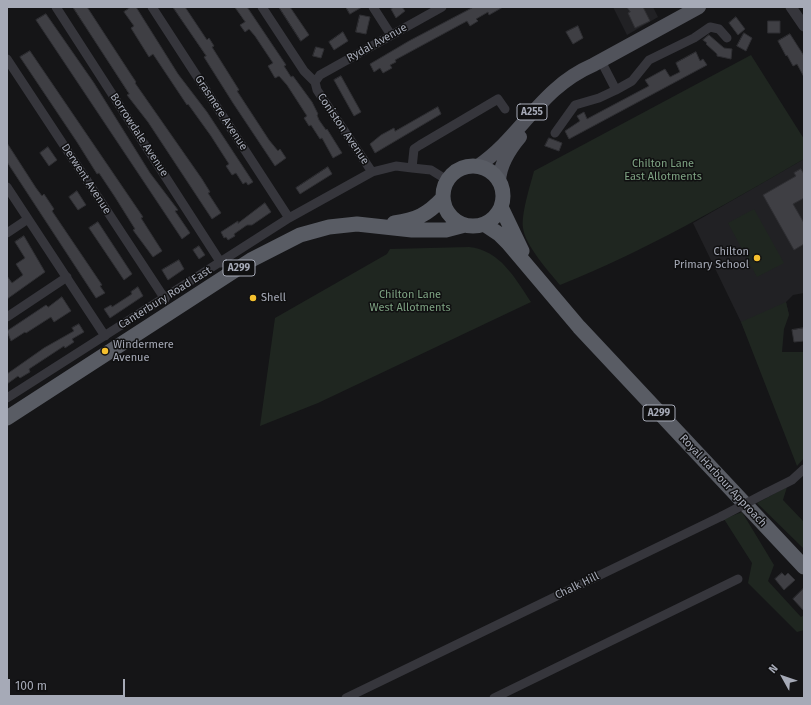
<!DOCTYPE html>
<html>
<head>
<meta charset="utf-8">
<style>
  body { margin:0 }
  #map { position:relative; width:811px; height:705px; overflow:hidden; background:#151517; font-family:"Fira Sans",sans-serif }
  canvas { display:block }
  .frame { position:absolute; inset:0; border:8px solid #a6aab7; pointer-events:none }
  .north { position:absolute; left:763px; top:657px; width:40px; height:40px; -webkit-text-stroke:3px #101011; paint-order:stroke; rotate:310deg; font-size:11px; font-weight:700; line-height:16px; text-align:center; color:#a6aab7 }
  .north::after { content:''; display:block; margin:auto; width:14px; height:18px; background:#a6aab7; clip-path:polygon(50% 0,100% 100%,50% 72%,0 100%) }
  .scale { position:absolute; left:8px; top:679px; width:117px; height:18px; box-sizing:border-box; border:2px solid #a6aab7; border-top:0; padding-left:5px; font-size:12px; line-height:14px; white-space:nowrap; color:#a6aab7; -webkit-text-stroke:3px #101011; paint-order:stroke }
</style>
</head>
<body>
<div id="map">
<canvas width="811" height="705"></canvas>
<div class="frame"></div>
<div class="north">N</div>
<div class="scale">100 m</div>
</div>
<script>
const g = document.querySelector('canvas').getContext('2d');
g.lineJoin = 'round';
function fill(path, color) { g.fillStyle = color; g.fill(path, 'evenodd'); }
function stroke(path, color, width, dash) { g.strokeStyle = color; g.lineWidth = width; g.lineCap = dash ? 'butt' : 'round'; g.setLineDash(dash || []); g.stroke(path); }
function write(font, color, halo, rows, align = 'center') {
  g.font = font + ' "Fira Sans",sans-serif'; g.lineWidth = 3; g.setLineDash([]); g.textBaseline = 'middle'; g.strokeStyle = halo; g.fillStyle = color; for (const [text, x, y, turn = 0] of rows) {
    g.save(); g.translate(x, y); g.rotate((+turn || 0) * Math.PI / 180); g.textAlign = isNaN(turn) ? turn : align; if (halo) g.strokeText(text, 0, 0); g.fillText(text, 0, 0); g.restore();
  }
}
fill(new Path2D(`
  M613 7H653L658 17 627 35Z
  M804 159V293L793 295 786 302 789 315 750 343 741 322 693 223Z`), '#212124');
fill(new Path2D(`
  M751 55 804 139V159C725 205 645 251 560 285 549 272 525 245 523 228 521 214 530 186 534 171Z
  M754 209 784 263 757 277 728 223Z
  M469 247C500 250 515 278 531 302L318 403 260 426 275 318 387 254 390 249Z
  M786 302 789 315 784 329 782 352H804V458L797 466 741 322Z
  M787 487 783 500 804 522V549L757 503Z
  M742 512 774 565 768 581 801 617 804 615V630L797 632 748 583 752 563 724 519Z`), '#1f2620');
const building = new Path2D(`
  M73 7H87L130 73 136 82 135 83 202 179 210 192 208 193 221 213 212 219 148 122 127 95 129 94Z
  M131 7H136L178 74 207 112 253 182 248 185 246 182 243 184 236 173 232 175 226 166 229 164 211 136 188 104 187 105 153 54 149 57 131 28 134 26 124 12Z
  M173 7H185L207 40 209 38 214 46 212 47 239 90 237 91 269 140 278 151 280 149 286 158 275 166 233 103 204 57 206 56Z
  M235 7H247L286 65 284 66 291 77 293 76 312 102 318 114 317 115 319 120 326 130 327 129 342 153 333 158 322 138 320 139 311 125 309 126 304 118 307 116 287 85 279 76 275 78 268 66 273 63 255 36 249 29 245 32 240 25 245 22Z
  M279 7H290L309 35 301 41Z
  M346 7H362L350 14Z
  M394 7H402L405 11 396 18 391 9Z
  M474 7H503L489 15 488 12 476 19 478 21 470 26 467 21 395 60 396 62 390 65 392 68 383 73 380 68 374 72 370 64 409 41Z
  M627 7H643L650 21 635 28 628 13 630 12Z
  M46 14 94 83 150 173 178 210 175 211 190 233 182 239 36 20Z
  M360 15 370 17 366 34 356 32Z
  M736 17 745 29 738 35 729 23Z
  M768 21H780V33H768Z
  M578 26 583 38 573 44 566 32Z
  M343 32 348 41 334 50 329 42Z
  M744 33 752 38 746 51 737 46Z
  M790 34 804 56V77L797 64 793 66 787 55 786 56 778 41Z
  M709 35 724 48 732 49 731 59 717 56V54L706 44 707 43 703 40Z
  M316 47 324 49 321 58 313 56Z
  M30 51 143 217 141 218 162 251 153 257 133 230 135 229 115 197 99 173 97 174 77 142 20 57Z
  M696 52 700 61 703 59 707 65 569 139 565 131 580 121 577 116 584 112 587 119 600 112 649 86 645 80 665 69 670 77 680 72 676 63Z
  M341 76 361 112 354 116 334 80Z
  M438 107 441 114 375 153 370 144 381 135 394 128 395 131Z
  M549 138 562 143 559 151 545 146Z
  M7 143 36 188 42 196 44 194 54 209 52 211 102 285 100 286 105 293 96 298 7 162Z
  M48 147 57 160 49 166 40 153Z
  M328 167 332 174 300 194 296 188Z
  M801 169 804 174V198L793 204 804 223V244L794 250 763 195 796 176 794 173Z
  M77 191 86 205 78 210 69 197Z
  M265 203 271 212 252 225H247L234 234 235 236 228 240 226 237 224 238 221 232 238 221V223Z
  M98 222 132 274 124 280 89 228Z
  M24 236 45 272 7 299V276L12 283 23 275 16 264 25 258 15 242Z
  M199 246 205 255 199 259 193 250Z
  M179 260 184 269 168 280 162 270Z
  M138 287 143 296 110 318 104 309 111 305 112 307 132 294 131 292Z
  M62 297 71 311 54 322 51 317 26 333 25 332 11 341 7 331 46 305 48 307Z
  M79 324 84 332 72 339 74 342 65 348 64 346 29 369 30 372 20 378 18 376 7 384V374L44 348 74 331 72 328Z
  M804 328V341L794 342 792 330Z
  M782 573 785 576 788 573 795 580 784 590 775 579Z
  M804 588V611L793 599Z`);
fill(building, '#3f3f44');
stroke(building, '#2f2f33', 1);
stroke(new Path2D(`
  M56 7 221 263
  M152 7 289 218
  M262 7 304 71 315 82 317 90 372 172
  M373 7 391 35
  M7 59 165 299
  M601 61 616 90
  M315 82 320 75 442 7
  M555 133 575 105 599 98 616 90 632 81 649 60 694 38 710 27 719 29 727 38
  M412 168 414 149 420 145 498 99 505 109
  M7 187 105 336
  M7 233 28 219
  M7 317 67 277
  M7 398 289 218 372 172 396 166 412 168 431 170 447 180
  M766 493 792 480 804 469
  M346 698 722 516
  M494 698 738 579`), '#36363c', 9);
stroke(new Path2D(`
  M791 7 804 26`), '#36363c', 11);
stroke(new Path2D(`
  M478 166C522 136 540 88 593 65L699 7
  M499 181C500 164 509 150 520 137`), '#51535b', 14);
stroke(new Path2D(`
  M443 196a30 30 0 1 1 60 0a30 30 0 1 1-60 0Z
  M501 207 522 251
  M394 223C416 220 427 215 443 198
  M484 224 499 234 508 243 579 327 804 567
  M7 418 251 260 300 235 329 227 357 224 412 230H446L465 225`), '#595c64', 15);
stroke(new Path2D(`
  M722 516 766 493`), '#36363c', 9);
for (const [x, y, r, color] of [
  [757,258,4,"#f5c02e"],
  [253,298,4,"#f5c02e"],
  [105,351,4,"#f5c02e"]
]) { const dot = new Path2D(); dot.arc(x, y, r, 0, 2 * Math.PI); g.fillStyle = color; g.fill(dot); stroke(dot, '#101011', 1.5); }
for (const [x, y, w] of [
  [532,112,30],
  [239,268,32],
  [659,413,32]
]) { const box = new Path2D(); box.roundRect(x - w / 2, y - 8, w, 16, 3); g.fillStyle = '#101011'; g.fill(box); stroke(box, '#a6aab7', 1); }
write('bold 10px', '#a6aab7', null, [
  ["A255",532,112],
  ["A299",239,268],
  ["A299",659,413]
]);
write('11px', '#a6aab7', '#101011', [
  ["Rydal Avenue",377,43,-29],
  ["Grasmere Avenue",221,113,57],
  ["Coniston Avenue",343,129,56],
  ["Borrowdale Avenue",139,135,57],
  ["Derwent Avenue",86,179,57],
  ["Canterbury Road East",165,298,-32],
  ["Royal Harbour Approach",723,481,47],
  ["Chalk Hill",577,586,-26]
]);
write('11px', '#7da282', '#101011', [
  ["Chilton Lane",663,164],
  ["East Allotments",663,177],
  ["Chilton Lane",410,295],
  ["West Allotments",410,308]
]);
write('11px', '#a6aab7', '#101011', [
  ["Chilton",749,252,"right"],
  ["Primary School",749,265,"right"],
  ["Shell",261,298],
  ["Windermere",113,345],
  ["Avenue",113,358]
], 'left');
</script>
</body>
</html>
